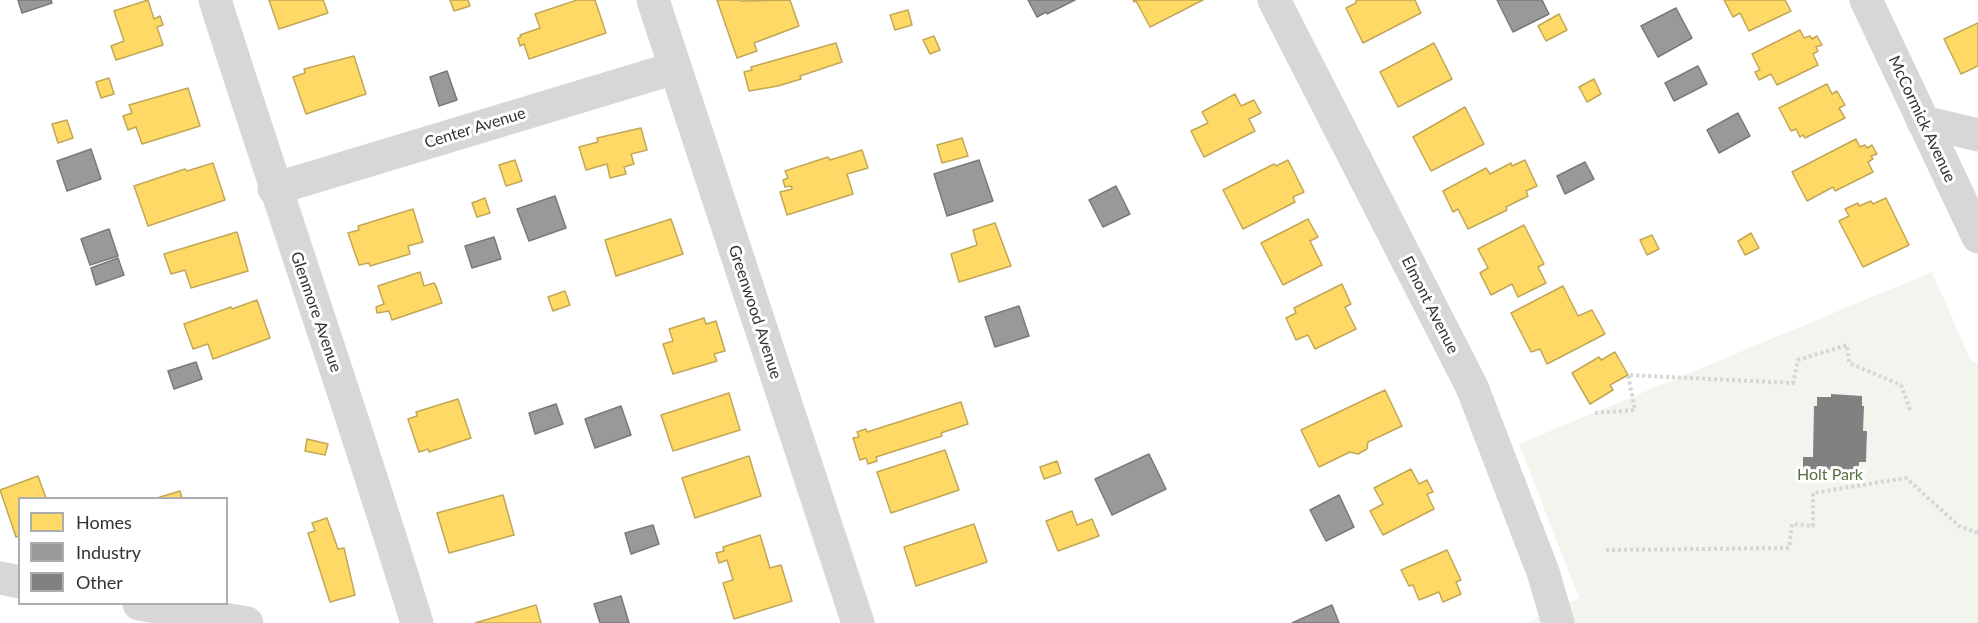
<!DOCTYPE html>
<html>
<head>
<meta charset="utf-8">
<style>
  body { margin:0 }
  #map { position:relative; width:1978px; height:623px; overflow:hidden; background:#fff; font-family:Lato,sans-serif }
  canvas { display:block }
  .legend { position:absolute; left:18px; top:497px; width:210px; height:108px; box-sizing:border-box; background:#fff; border:2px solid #adadad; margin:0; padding:8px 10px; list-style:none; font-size:18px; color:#333 }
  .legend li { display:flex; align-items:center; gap:12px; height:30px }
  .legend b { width:30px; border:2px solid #adadad }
</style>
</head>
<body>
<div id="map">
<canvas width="1978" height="623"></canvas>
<ul class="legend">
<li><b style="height:16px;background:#ffd966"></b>Homes</li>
<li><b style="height:16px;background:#999"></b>Industry</li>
<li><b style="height:16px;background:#818181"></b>Other</li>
</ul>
</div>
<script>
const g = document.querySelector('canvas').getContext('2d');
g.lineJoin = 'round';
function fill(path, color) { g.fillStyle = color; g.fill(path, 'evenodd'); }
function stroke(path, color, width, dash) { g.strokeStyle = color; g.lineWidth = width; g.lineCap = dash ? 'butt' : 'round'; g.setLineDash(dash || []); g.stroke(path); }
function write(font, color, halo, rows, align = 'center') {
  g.font = font + ' Lato,sans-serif'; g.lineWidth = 6; g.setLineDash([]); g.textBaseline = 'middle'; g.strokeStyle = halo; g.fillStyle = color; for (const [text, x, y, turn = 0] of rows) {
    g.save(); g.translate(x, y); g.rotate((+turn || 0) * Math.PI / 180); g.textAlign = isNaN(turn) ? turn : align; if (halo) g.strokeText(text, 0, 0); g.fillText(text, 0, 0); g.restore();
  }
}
fill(new Path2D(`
  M1932 272 1970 359 1978 364V623H1526L1579 598 1519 444Z`), '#f1f5ed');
const homes = new Path2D(`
  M148 0 154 19 160 16 163 25 157 27 163 45 116 60 111 46 124 41 114 11Z
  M269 0H323L328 13 279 29Z
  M450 0H468L470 6 454 11Z
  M577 0H595L606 33 529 59 524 44 520 46 518 38 521 37 520 35 540 28 535 14Z
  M717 0H740L741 1 790 0 799 26 754 43 757 51 737 58Z
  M1133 0H1203L1150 27 1136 1 1134 2Z
  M1415 0 1421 13 1363 43 1346 8 1356 3V0Z
  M1724 0H1785L1791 11 1749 31 1740 13 1733 17Z
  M908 10 912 25 895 30 890 15Z
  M1559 14 1567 30 1546 41 1538 26Z
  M1978 23V66L1961 74 1944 39Z
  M1800 30 1804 38 1810 36 1812 39 1817 36 1822 45 1816 47 1818 51 1813 54 1818 65 1777 85 1771 74 1759 80 1755 72 1760 70 1752 54Z
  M934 36 940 50 930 54 923 40Z
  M836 43 842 62 800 76 801 79 778 86 749 91 744 72 752 70 751 67Z
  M1434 43 1452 79 1398 107 1380 72Z
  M354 56 366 94 306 114 293 77 305 73 304 69Z
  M109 78 114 94 101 98 96 82Z
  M1594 79 1601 94 1587 102 1579 87Z
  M1827 84 1832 94 1837 91 1845 105 1839 108 1845 118 1805 138 1803 135 1800 137 1796 129 1791 131 1779 108Z
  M188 88 200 126 142 144 136 127 128 130 123 116 132 113 129 105Z
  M1235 94 1241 106 1254 100 1261 113 1249 119 1255 131 1204 157 1191 131 1208 123 1202 112Z
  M1465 107 1484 144 1431 171 1413 137Z
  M67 120 73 138 58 143 52 124Z
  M641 128 647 150 631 154 634 164 624 167 626 174 610 178 607 164 586 170 579 147 598 142 597 138Z
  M962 138 968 156 942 163 937 145Z
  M1856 139 1860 147 1865 145 1867 148 1872 145 1877 154 1871 156 1873 159 1868 162 1873 172 1835 191 1833 187 1807 201 1792 172Z
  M862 150 868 168 847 174 853 194 787 215 780 192 792 189 791 186 785 187 783 180 788 178 785 171 828 157 830 160Z
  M515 160 522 181 506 186 499 165Z
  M1288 160 1304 192 1293 197 1295 202 1243 229 1223 190 1274 164 1276 166Z
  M1525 160 1537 186 1526 191 1528 196 1506 207 1507 210 1468 229 1458 209 1453 212 1443 191 1486 168 1490 174 1511 163 1512 166Z
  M213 163 225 200 148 226 134 186 185 169 187 171Z
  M485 198 490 213 477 217 472 203Z
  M1886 198 1909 245 1863 267 1839 221 1849 216 1845 209 1858 203 1859 206 1871 201 1873 204Z
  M413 209 423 242 408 246 410 254 370 266 369 263 359 265 348 233 359 230 358 226Z
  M671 219 683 254 616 276 605 240Z
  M1308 219 1318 237 1310 241 1322 265 1283 285 1261 243Z
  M995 223 1011 266 959 282 951 254 977 245 973 230Z
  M1524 225 1544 264 1538 267 1546 283 1518 297 1512 284 1491 295 1480 273 1488 268 1478 249Z
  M237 232 248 271 191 288 185 270 171 274 164 254Z
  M1751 233 1759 248 1745 255 1738 241Z
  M1652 235 1659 249 1647 255 1640 240Z
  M420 272 424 286 434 283 436 286 442 303 392 320 389 311 377 313 376 307 384 304 378 286Z
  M1342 284 1351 304 1345 307 1356 329 1315 349 1308 335 1296 340 1286 318 1296 313 1294 308Z
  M1563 286 1578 316 1592 310 1605 334 1547 364 1540 349 1531 352 1511 313Z
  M565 291 570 305 553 311 548 297Z
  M257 300 270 338 213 359 208 344 193 349 184 324 231 307 232 309Z
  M704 318 706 324 716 321 725 351 714 354 717 361 673 374 663 344 673 341 669 329Z
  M1615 352 1628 375 1610 385 1613 390 1590 404 1572 373 1599 357 1601 360Z
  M1385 390 1402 426 1368 442 1367 449 1358 454 1350 452 1319 467 1301 430Z
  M729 393 740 430 673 451 661 415Z
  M458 399 471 438 429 452 428 449 419 452 408 419 417 416 416 412Z
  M961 402 968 424 941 433 942 436 876 457 877 461 868 464 866 458 860 460 853 438 859 437 857 432 866 429 867 432Z
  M307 439 328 444 325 455 305 451Z
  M945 450 959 490 891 513 877 472Z
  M749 456 761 496 695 518 682 478Z
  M1057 461 1061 473 1044 479 1040 467Z
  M1411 469 1419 484 1427 480 1433 492 1427 494 1434 509 1383 535 1370 511 1383 504 1374 488Z
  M38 476 46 498H20V538L19 536 16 537 0 490Z
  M180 491 182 498H157Z
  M503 495 514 535 449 553 437 513Z
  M1072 511 1077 525 1092 519 1099 536 1058 551 1046 521Z
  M327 518 338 549 344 548 355 595 330 602 308 533 315 531 312 523Z
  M974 524 987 562 916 586 904 547Z
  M760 535 770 568 781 565 792 601 734 619 723 583 733 580 727 560 719 563 716 553 724 551 723 547Z
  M1447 550 1461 580 1456 582 1461 594 1443 602 1439 592 1419 600 1413 585 1409 586 1401 570Z
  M536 605 541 623H475Z`);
fill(homes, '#ffd966');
stroke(homes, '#c2a757', 1.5);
const industry = new Path2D(`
  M18 0H51L52 3 22 13Z
  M1028 0H1075L1047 14 1046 12 1037 17Z
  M1497 0H1542L1549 14 1513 32Z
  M1676 8 1692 38 1658 57 1641 26Z
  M1698 66 1707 84 1674 101 1665 83Z
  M447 71 457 100 439 106 430 77Z
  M1738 113 1750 136 1719 153 1707 130Z
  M91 149 101 179 67 191 57 161Z
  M979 160 993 201 947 216 934 174Z
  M1585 162 1594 179 1565 194 1557 176Z
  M1116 186 1130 214 1103 227 1089 200Z
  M555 196 566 228 529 241 517 209Z
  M109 229 118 256 90 265 81 239Z
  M494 237 501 259 472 268 465 246Z
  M118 258 124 275 96 285 91 268Z
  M1019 306 1029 336 995 347 985 317Z
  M196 362 202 379 174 389 168 371Z
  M556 404 563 424 535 434 529 413Z
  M621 406 631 435 595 448 585 419Z
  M1149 454 1166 489 1112 515 1095 479Z
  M1339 495 1354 527 1326 541 1310 510Z
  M653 525 659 544 631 554 625 533Z
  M621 596 629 623H600L594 604Z
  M1332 605 1339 623H1292Z`);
fill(industry, '#999');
stroke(industry, '#7a7a7a', 1.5);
fill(new Path2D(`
  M1831 394 1862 396V406H1864L1863 431H1867L1866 462H1859V472L1803 471V457H1813L1814 406H1817V397H1831Z`), '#818181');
stroke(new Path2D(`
  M1595 413 1635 410 1628 375 1793 383 1798 360 1847 345 1849 363 1901 385 1911 412
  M1606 550 1789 548 1792 524 1813 526V493L1906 478 1959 526 1978 533`), '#d6d6d6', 4, [3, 3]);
stroke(new Path2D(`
  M215 0C281 208 353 414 417 623
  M653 0 858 623
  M1274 0 1472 387 1543 572 1558 623
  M1866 0 1978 237
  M1923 122 1978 135
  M274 189 675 68
  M0 578 20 582
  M139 604 247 623`), '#d7d7d7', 33);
write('16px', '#333', '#fff', [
  ["McCormick Avenue",1922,119,65],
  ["Center Avenue",475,128,-17],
  ["Elmont Avenue",1430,305,63],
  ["Glenmore Avenue",316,312,71],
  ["Greenwood Avenue",755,312,72]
]);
write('16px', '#56703f', '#fff', [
  ["Holt Park",1830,475]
]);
</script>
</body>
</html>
